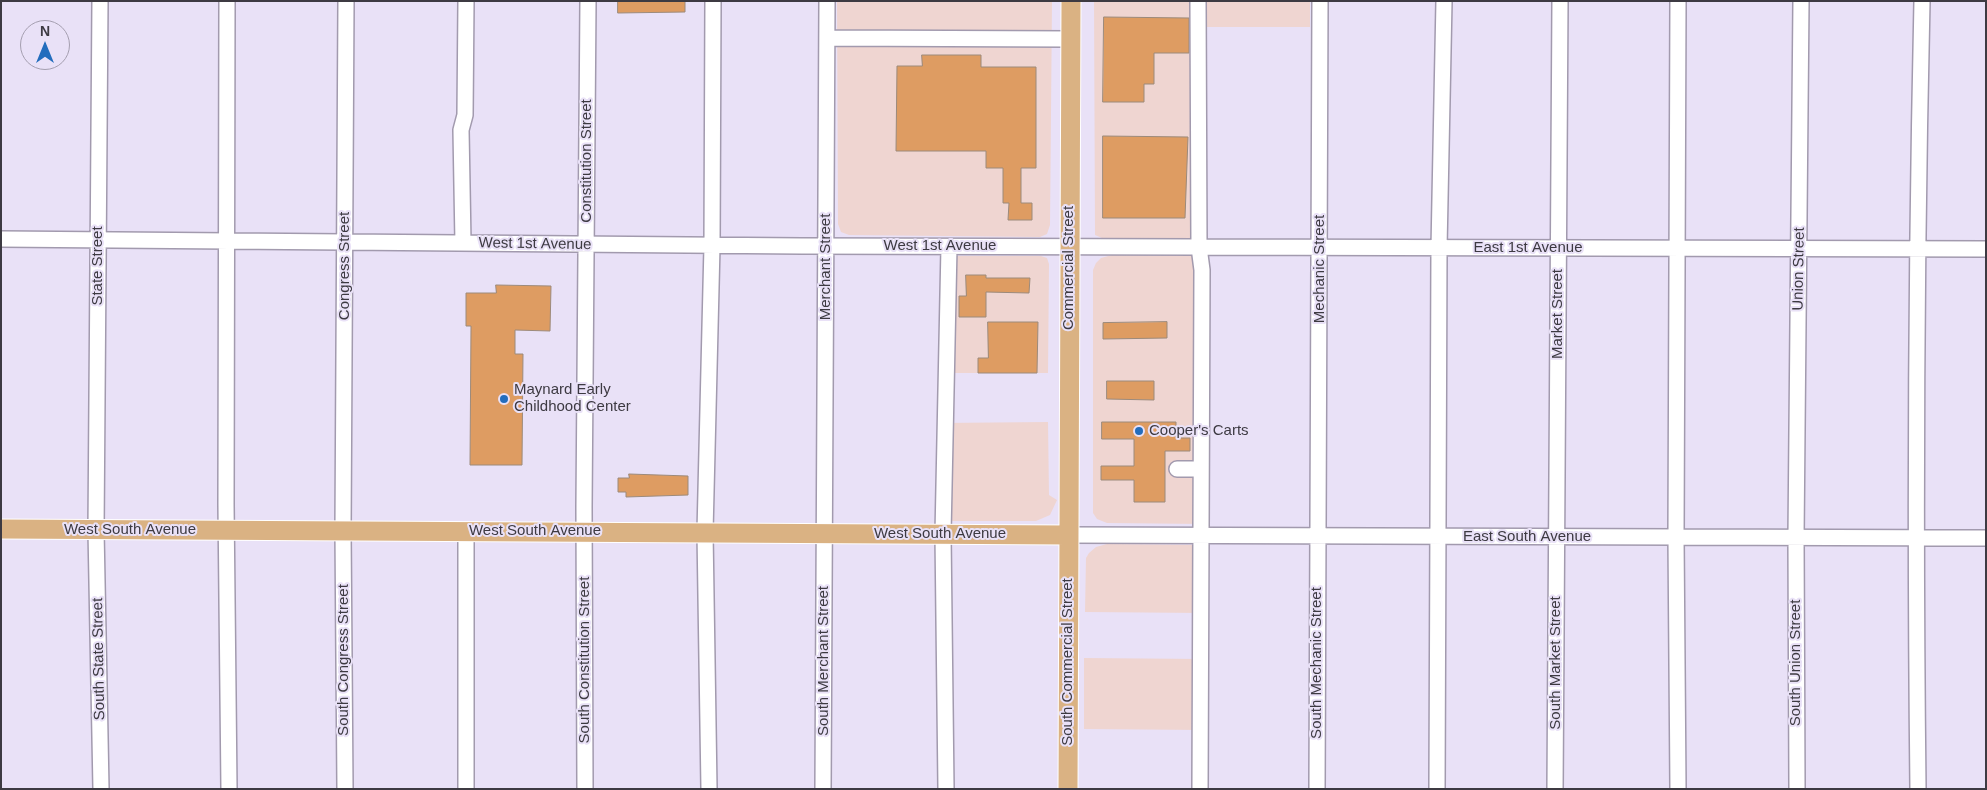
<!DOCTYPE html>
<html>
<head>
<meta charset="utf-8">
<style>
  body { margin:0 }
  #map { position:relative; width:1987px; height:790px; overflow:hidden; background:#e9e1f7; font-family:Helvetica,sans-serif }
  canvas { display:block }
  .frame { position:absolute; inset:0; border:2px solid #3d3a42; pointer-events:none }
  .north { position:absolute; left:20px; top:20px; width:50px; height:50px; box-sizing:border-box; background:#e9e1f7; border:1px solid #a49eaf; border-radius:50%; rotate:0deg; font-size:14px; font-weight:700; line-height:20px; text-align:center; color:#3d3a42 }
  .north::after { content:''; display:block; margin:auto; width:18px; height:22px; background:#236dbd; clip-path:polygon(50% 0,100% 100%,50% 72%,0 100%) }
</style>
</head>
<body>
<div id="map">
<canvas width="1987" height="790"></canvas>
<div class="frame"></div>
<div class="north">N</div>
</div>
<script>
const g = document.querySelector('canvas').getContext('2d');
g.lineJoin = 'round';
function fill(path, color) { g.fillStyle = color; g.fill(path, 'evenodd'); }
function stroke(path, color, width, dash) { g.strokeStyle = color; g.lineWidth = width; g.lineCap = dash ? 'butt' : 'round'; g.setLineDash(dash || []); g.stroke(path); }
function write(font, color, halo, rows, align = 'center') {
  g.font = font + ' Helvetica,sans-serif'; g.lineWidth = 4; g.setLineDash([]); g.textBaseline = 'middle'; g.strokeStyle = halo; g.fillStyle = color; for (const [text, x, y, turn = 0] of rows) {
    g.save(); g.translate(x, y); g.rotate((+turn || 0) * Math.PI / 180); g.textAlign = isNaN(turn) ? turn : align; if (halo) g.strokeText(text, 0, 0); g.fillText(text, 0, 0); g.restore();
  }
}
fill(new Path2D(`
  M837 1H1052L1050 225 1047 234 1040 237 849 235 841 232 838 224Z
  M1094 1H1310V27H1206L1204 238H1102L1095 235Z
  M1112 255 1205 256 1203 524 1107 523 1097 519 1093 513V270L1096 263 1101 258Z
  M942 256H1041L1047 258 1049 264 1048 373H940Z
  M1048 422 1049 495 1057 500 1050 515 1036 521H937L939 423Z
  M1107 544 1204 545 1203 613 1085 612 1086 558 1089 553 1096 547Z
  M1084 658 1203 659V730L1084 729Z`), '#efd5d1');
const building = new Path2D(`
  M618 1H685V12L618 13Z
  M1104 17 1189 18V53H1154V84H1144V102H1103Z
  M922 55H981V67H1036V168H1021V203H1032V220H1008L1009 203H1003V168H986V151H896L897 66H922Z
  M1103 136 1188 137 1185 218H1103Z
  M966 275H986V278H1030L1029 293 986 292V317H959V296H966Z
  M496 285 551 286 550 331 515 330V354H523L522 465H470L471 326H466V293H496Z
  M988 322H1038L1037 373H978V358H988Z
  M1167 322V338L1103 339V323Z
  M1107 381H1154V400L1107 399Z
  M1102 422H1176V438H1190V451H1165V502H1134V480H1101V466H1134V439H1102Z
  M629 474 688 476V495L626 497V492H618V478H629Z`);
fill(building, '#de9c62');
stroke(building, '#9c8a7b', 1);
const minor = new Path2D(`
  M100 1 96 530 101 789
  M227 1 226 504 229 789
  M1198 1 1199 247 1202 270 1200 789
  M827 38 1070 39
  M1 239 802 246 1986 249
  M463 243 461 130 465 115 466 1
  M1177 469H1201
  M1068 535 1986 538
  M345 789 343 530 346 1
  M466 789V531
  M585 789 584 507 588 1
  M709 789 705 532 712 246 713 1
  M823 789 827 1
  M946 789 943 534 949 247
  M1317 789 1320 1
  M1437 789 1439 248 1444 1
  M1555 789 1560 1
  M1678 789 1676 537 1678 1
  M1797 789 1796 537 1801 1
  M1918 789C1915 526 1916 264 1922 1`);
const major = new Path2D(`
  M1 529 1068 535
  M1068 789 1071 1`);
stroke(minor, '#a29aae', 18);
stroke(major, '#fff', 21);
stroke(minor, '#fff', 15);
stroke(major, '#dab283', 19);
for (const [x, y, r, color] of [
  [504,399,5,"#236dbd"],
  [1139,431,5,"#236dbd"]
]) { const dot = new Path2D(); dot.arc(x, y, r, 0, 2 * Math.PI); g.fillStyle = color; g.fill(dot); stroke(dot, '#e9e1f7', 2); }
write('15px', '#3d3a42', '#e9e1f7', [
  ["Constitution Street",587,161,-90],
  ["West 1st Avenue",535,244,1],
  ["West 1st Avenue",940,246],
  ["East 1st Avenue",1528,248],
  ["State Street",98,266,-90],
  ["Congress Street",345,266,-90],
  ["Merchant Street",826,267,-90],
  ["Commercial Street",1069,268,-90],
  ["Mechanic Street",1320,269,-90],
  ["Union Street",1799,269,-89],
  ["Market Street",1558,314,-90],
  ["West South Avenue",130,530],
  ["West South Avenue",535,531],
  ["West South Avenue",940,534],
  ["East South Avenue",1527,537],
  ["South State Street",99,659,-91],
  ["South Congress Street",344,660,-90],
  ["South Constitution Street",585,660,-90],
  ["South Merchant Street",824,661,-90],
  ["South Commercial Street",1068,662,-90],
  ["South Mechanic Street",1317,663,-90],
  ["South Market Street",1556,663,-90],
  ["South Union Street",1796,663,-90]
]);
write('15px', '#3d3a42', '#e9e1f7', [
  ["Maynard Early",514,390],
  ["Childhood Center",514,407],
  ["Cooper's Carts",1149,431]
], 'left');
</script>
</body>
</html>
